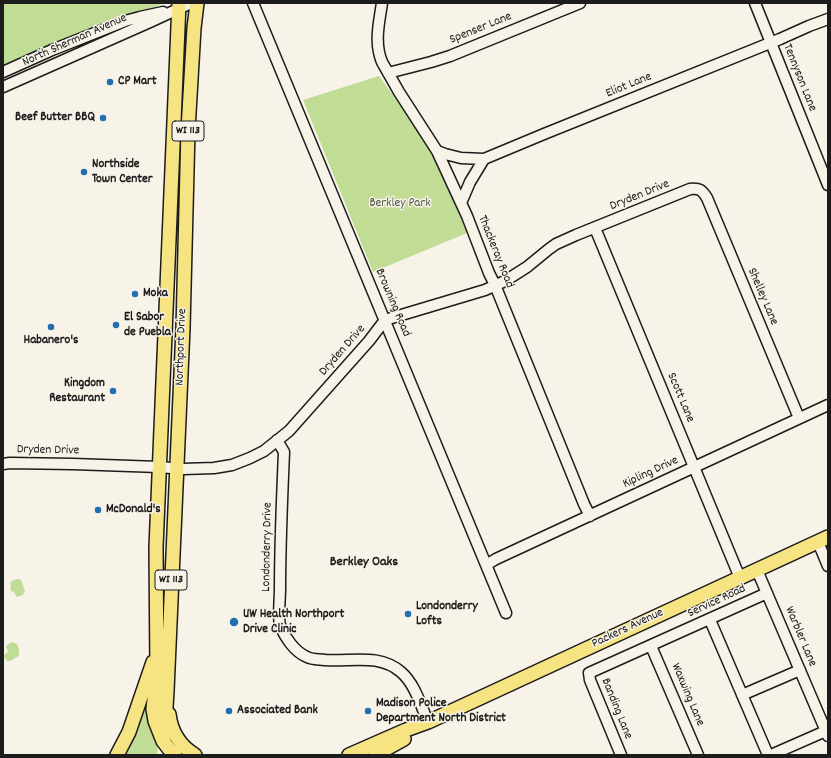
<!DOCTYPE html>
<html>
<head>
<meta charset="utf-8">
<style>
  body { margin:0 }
  #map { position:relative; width:831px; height:758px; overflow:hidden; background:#f7f3e8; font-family:Dekko,sans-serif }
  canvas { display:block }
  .frame { position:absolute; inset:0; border:4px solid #1c1c1c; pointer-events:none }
</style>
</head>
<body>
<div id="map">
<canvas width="831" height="758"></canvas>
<div class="frame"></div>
</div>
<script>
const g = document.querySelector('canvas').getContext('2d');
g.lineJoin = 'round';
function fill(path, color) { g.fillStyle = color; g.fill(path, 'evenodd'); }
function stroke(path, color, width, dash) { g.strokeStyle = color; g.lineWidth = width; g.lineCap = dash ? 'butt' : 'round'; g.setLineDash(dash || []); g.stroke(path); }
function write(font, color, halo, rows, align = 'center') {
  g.font = font + ' Dekko,sans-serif'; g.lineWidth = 3; g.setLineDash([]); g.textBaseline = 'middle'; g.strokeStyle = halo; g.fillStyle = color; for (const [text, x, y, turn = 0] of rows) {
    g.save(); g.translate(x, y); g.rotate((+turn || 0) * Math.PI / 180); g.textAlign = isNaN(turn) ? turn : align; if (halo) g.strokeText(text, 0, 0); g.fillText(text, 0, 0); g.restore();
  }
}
fill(new Path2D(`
  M3 3H164L3 73Z
  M379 76 430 146 467 233 373 272 303 100Z
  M17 579 21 580 25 591 23 595 17 597 16 596 14 592 11 591 10 587 11 586 10 583 12 581Z
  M12 642 17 644 19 649V656L10 661H7L4 657 5 654 8 652 6 646Z
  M149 694 159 740 157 755H123L137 728Z`), '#c1dd95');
const minor = new Path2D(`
  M253 3 506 613
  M382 3C379 23 374 43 382 62L399 92 437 151 467 216 489 273 495 285 584 504 590 516
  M755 3 828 185
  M3 72 52 50 125 21 140 17 163 12
  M388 73 431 62 450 56 580 3
  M3 87 150 22 191 3
  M437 151 445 154 461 158 484 159 544 134 780 39 809 26 828 19
  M461 203 470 182 484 159
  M595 228 740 578
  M277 440 284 452C282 498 280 543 280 589 280 597 278 619 280 625 285 638 295 652 307 657 313 660 319 659 325 660 351 662 379 653 401 672 415 684 421 706 428 722
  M3 464 10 463 73 464 159 467 183 469 214 468 232 465 250 458 264 451 289 431 369 341 385 320 398 316 485 290 505 281 527 267 549 249 556 244 576 235 690 189C700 188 702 190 707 198L799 418
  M818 542 828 566
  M486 565 496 559 828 405
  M757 570 828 736
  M710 620 768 755
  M651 646 698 755
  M742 695 800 670
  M621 755 590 680 589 673 767 593
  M771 755 828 730`);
const major = new Path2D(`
  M169 714C171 731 180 746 195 755
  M164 739 167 691 183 328 188 130 194 28 197 3
  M117 755 129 732 153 662
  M175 755 169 749 163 741 155 721 153 709 157 673 156 547 179 3
  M349 755 406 730 428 722 828 537
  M375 755 404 739`);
stroke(minor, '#1c1c1c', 13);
stroke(major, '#1c1c1c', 16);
stroke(minor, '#f7f3e8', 10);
stroke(major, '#f6e381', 13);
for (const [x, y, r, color] of [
  [110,82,4,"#1f6fb2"],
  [103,118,4,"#1f6fb2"],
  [84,172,4,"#1f6fb2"],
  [135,294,4,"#1f6fb2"],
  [116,325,4,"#1f6fb2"],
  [51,327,4,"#1f6fb2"],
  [113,391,4,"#1f6fb2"],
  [98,510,4,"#1f6fb2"],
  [408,614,4,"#1f6fb2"],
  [234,622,5,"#1f6fb2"],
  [229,711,4,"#1f6fb2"],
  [368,711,4,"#1f6fb2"]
]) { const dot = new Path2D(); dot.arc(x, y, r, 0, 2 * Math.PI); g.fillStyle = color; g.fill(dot); stroke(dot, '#f7f3e8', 1.5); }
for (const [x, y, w] of [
  [188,131,32],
  [171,580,32]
]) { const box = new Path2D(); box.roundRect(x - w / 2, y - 10, w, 20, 3); g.fillStyle = '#f7f3e8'; g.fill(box); stroke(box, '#1c1c1c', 1); }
write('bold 12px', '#1c1c1c', null, [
  ["WI 113",188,131],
  ["WI 113",171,580]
]);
write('13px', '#1c1c1c', '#f7f3e8', [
  ["Spenser Lane",481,29,-22],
  ["North Sherman Avenue",75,41,-24],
  ["Tennyson Lane",799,78,68],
  ["Eliot Lane",629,86,-22],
  ["Dryden Drive",640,196,-22],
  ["Thackeray Road",495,252,68],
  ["Shelley Lane",762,297,67],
  ["Browning Road",392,303,67],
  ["Northport Drive",182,347,-88],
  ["Dryden Drive",343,351,-49],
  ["Scott Lane",680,398,67],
  ["Dryden Drive",48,451,1],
  ["Kipling Drive",651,473,-25],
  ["Londonderry Drive",268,547,-89],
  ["Service Road",717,602,-25],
  ["Packers Avenue",628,629,-25],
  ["Warbler Lane",800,637,67],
  ["Waxwing Lane",687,695,67],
  ["Banding Lane",616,709,68]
]);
write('bold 13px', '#1c1c1c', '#f7f3e8', [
  ["CP Mart",118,82],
  ["Beef Butter BBQ",95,118,"right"],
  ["Northside",92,165],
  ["Town Center",92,180],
  ["Moka",143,294],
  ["El Sabor",124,318],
  ["de Puebla",124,333],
  ["Habanero's",51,341,"center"],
  ["Kingdom",105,384,"right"],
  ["Restaurant",105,399,"right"],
  ["McDonald's",106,510],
  ["Londonderry",416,607],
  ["Lofts",416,622],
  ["UW Health Northport",243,615],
  ["Drive Clinic",243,630],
  ["Madison Police",376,704],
  ["Department North District",376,719],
  ["Associated Bank",237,711]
], 'left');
write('13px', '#4e5640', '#f7f3e8', [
  ["Berkley Park",400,204]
]);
write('bold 14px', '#1c1c1c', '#f7f3e8', [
  ["Berkley Oaks",364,563]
]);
</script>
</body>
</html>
